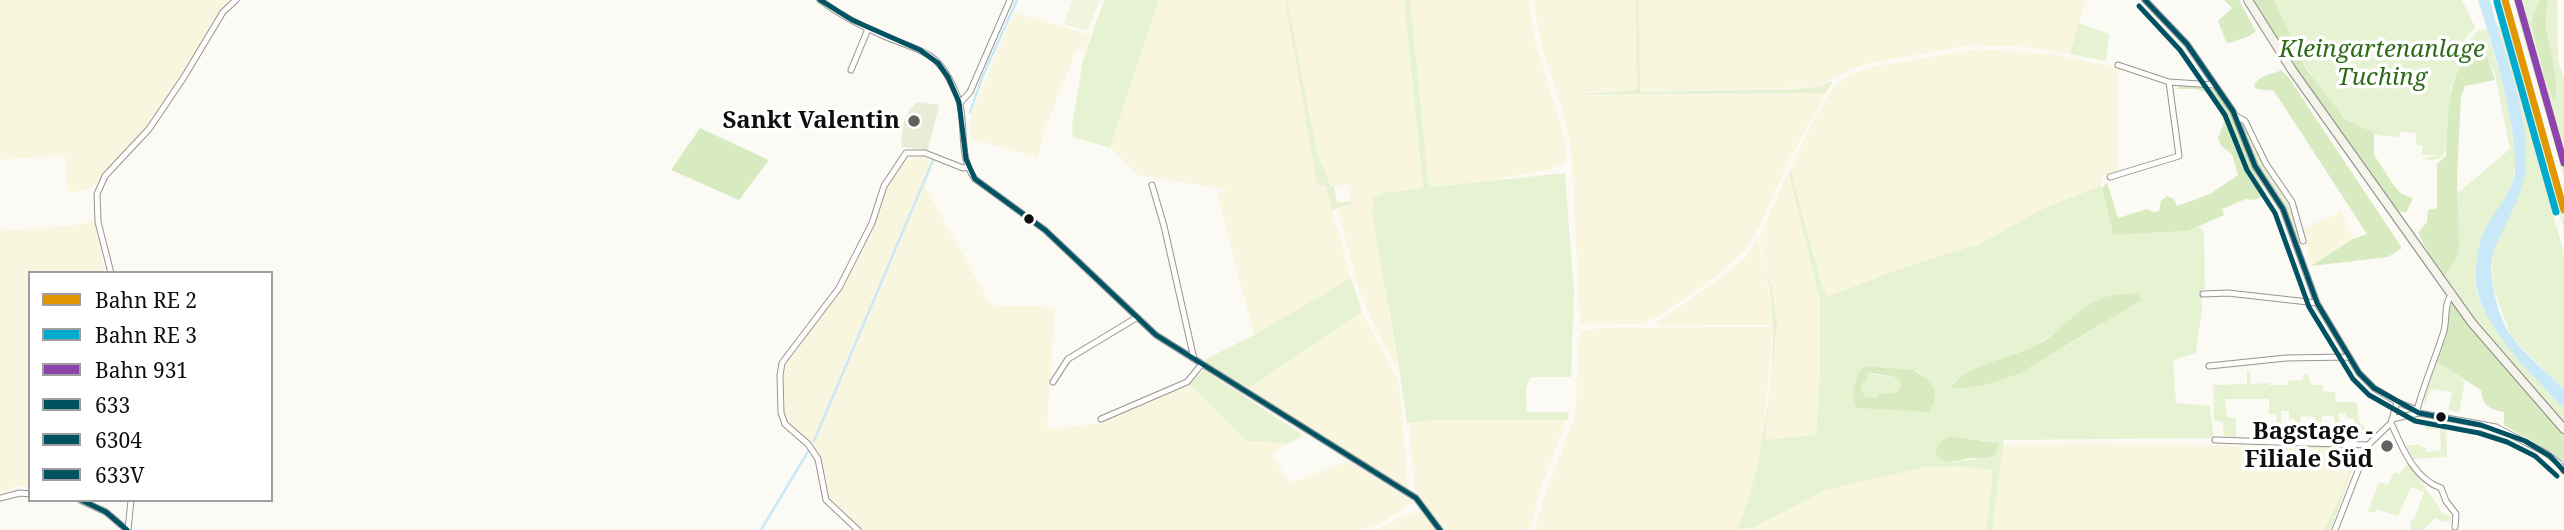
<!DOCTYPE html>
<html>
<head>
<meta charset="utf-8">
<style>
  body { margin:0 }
  #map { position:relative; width:2564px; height:530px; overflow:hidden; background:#fcfaf4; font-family:"Noto Serif",serif }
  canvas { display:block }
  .legend { position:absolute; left:28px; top:271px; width:245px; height:231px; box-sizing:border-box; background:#fff; border:2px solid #9f9f9f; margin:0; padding:9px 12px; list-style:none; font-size:21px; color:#0f0f0f }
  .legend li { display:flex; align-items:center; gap:14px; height:35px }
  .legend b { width:35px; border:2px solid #9f9f9f }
</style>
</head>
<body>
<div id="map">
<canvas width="2564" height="530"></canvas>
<ul class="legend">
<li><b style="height:9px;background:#e09702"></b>Bahn RE 2</li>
<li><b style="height:9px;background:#00a9ce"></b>Bahn RE 3</li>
<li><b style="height:9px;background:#8e44ad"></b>Bahn 931</li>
<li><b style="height:9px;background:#005262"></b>633</li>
<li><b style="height:9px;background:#005262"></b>6304</li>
<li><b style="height:9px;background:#005262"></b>633V</li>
</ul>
</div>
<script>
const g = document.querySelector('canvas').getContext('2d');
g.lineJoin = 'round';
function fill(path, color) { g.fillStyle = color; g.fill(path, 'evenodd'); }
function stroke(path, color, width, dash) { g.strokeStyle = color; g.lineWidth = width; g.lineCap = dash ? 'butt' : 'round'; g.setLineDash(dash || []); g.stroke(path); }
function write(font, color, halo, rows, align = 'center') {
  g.font = font + ' "Noto Serif",serif'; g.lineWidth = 7; g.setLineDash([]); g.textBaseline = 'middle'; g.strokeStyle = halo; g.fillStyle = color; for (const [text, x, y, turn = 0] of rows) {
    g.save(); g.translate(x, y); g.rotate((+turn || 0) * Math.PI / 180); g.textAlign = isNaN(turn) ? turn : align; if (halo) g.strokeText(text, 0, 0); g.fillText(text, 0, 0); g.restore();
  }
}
fill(new Path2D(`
  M0 0H231L212 22 196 51 142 132 89 190 68 192 65 155 0 160Z
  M1159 0H1285L1317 183 1323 185 1328 194 1351 278 1254 335 1218 196 1220 192 1226 189 1140 176 1110 148Z
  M1287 0H1404L1423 188 1382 193 1372 216 1399 371 1375 329 1358 286 1348 249 1338 209 1352 204 1348 184 1330 187 1316 148Z
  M1410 0H1529L1534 37 1564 135 1567 158 1565 163 1552 169 1495 180 1431 187 1428 180 1418 96Z
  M1533 0H1636L1637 90 1578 96 1826 93 1791 156 1760 225 1746 249 1718 275 1664 313 1643 324H1588L1580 322 1571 147 1559 98 1542 49Z
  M1639 0H2086L2070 54 2027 47 1973 45 1871 63 1854 68 1817 87 1646 92H1640Z
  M1014 12 1090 35 1085 51 1077 49 1045 129 1038 158 971 139V114Z
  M1980 49 2051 54 2117 67 2118 172 2102 176 2101 186 2044 208 1982 243 1871 280 1827 297 1823 289 1790 170 1811 125 1833 87 1848 75 1876 66Z
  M922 156 935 161 925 186 991 305 1055 307 1047 429 1101 423 1189 384 1248 441 1290 443 1272 454 1290 483 1348 461 1414 502 1379 524 1361 530H863L830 498 823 463 815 446 794 427 783 412 784 372 786 365 853 267 876 218 888 185 903 162Z
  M1789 174 1820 300V372L1816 435 1765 441 1777 324 1772 288 1759 240 1786 175Z
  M2341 211 2353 239 2311 266 2303 229Z
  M95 221 105 273H30V487L18 486 0 492V231L69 226Z
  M1757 239 1770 292 1773 325H1657V322L1726 274 1747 255Z
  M1362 312 1397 378 1400 390 1408 489 1291 418 1249 388Z
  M1707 327H1773L1763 441 1744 515 1737 530H1535L1544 496 1572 424 1576 402 1578 343 1583 331 1596 328Z
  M1435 420H1566L1539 494 1530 530H1444L1418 496 1414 487 1409 422Z
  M2082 443 2316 447 2334 449 2356 454 2343 490 2324 530H1992L2003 445Z
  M1924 466H1958L1992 470V480L1986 530H1746L1826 490Z
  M1422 511 1435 530H1376L1405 515Z`), '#f9f6e0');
fill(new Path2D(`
  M1104 0H1159L1110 148 1073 137 1072 127 1083 60Z
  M1285 0H1287L1316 148 1330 186H1334L1337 203 1351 201 1352 204 1332 210 1326 187 1317 184Z
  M1404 0H1410L1428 180 1431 187 1565 173 1574 292 1571 377H1531C1524 387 1526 401 1527 412H1569L1568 420H1435L1407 423 1397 355 1372 216 1373 199 1382 193 1423 188Z
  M1636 0H1639L1640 92 1797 89 1817 87 1833 81 1826 93 1575 95 1637 90Z
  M2274 0H2462L2475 27 2455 51V54L2478 31 2487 29C2497 67 2521 138 2514 175 2510 200 2487 217 2481 241 2477 254 2475 276 2476 289 2481 323 2540 383 2564 408V421L2485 333 2445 276 2458 255V193L2510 149 2495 74 2491 65 2467 57 2451 86 2447 145 2443 156 2436 160 2420 159 2440 155H2422V146L2416 145V133L2400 132V137C2393 136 2385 137 2378 135 2326 123 2294 43 2274 0Z
  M2498 0H2501L2564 219V229Z
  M2513 0H2540L2557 97 2546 20 2548 0H2557L2558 61 2564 79V178Z
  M2079 23 2109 34 2106 61 2070 54Z
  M2496 26H2500L2564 253V390L2511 336 2494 290 2492 270 2493 253 2526 164 2522 120 2515 88Z
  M2243 123 2271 176 2288 197 2301 240 2300 245C2293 230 2289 214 2281 200 2269 176 2242 151 2243 123Z
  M1790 170 1823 289 1827 297 1891 272 1982 243 2044 208 2101 186 2113 235 2188 231 2198 227 2204 231 2205 289 2201 290 2202 309 2196 353 2173 360 2176 403 2210 406 2214 438 2004 440 1992 530H1986L1992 480V470L1958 466 1924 467 1826 490 1754 527 1737 530C1763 469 1780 356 1770 291 1767 274 1762 256 1757 239L1772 288 1777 324 1765 440 1816 435 1820 372V300L1789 174ZM2101 298 2103 324 2021 373 1951 389 1954 381 1963 376 2002 358 2036 346ZM1866 366 1913 370 1920 373 1932 386 1854 403 1859 371ZM1951 436 1996 442 1982 458 1953 462 1942 460Z
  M1351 278 1362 312 1249 388 1205 362 1208 358 1254 335Z
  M2435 361 2465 381 2459 412 2448 410 2452 392 2430 389 2425 407 2424 393Z
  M1204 370 1303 435 1290 443 1248 441 1189 384Z
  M2247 371H2250L2251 384 2269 383V385H2287L2288 381 2303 380V374H2308L2311 385H2323V391L2335 392 2336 402H2355L2357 405 2359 421 2370 433 2356 434 2354 419 2347 418 2346 413H2338L2341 434H2335L2334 416H2322L2321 440H2307V433H2316L2315 417 2301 416 2300 440 2286 439V433H2295V419H2289V411H2281V439L2267 438V432L2277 431 2276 414H2269V399H2225L2227 417 2236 418V437L2224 436 2223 422 2214 421 2213 385 2247 384Z
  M1868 374 1895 377 1901 384 1898 392C1886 394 1876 399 1865 396 1856 388 1865 382 1868 374Z
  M2438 423 2446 426 2447 457 2413 459 2406 445H2419L2420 447H2426L2427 452 2441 450 2440 429H2425V424Z
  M2223 444 2339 446 2358 452 2331 530H2324L2343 490 2355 454 2334 449Z
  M2408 463C2419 480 2431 494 2441 511L2440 513 2451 516 2450 522 2441 521 2435 518 2423 530H2410L2411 519 2414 520 2424 492 2411 487 2398 516 2377 509 2375 513 2368 511 2379 482 2388 485 2394 472 2400 474Z`), '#e7f2d3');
fill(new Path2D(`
  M2224 0H2239L2256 31 2249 36 2230 43 2226 42 2218 21 2232 8Z
  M2253 0H2274L2307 70 2345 119 2374 133V155L2395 187 2402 194 2413 198 2406 213 2397 211 2280 45Z
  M2540 0H2548C2547 8 2546 15 2546 23 2547 41 2562 88 2554 102L2546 82 2531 23Z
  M2479 46 2485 50 2495 80 2465 86 2461 96 2457 178 2459 244 2458 255 2445 276 2430 256 2418 233 2427 222 2428 210 2437 208V164L2446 156C2449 118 2444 71 2479 46Z
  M2281 70 2289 78 2402 248 2388 257 2311 266 2353 239 2367 234 2274 91 2257 89 2254 86C2258 75 2272 75 2281 70Z
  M2180 85 2213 89 2218 94 2231 113 2252 167 2266 194 2255 200 2246 199 2222 209 2224 215 2188 231 2113 235 2102 188 2107 183 2118 218 2147 209 2153 212 2159 211 2161 201 2167 196 2174 199 2177 206 2210 194 2238 175 2232 154 2221 146 2218 138 2224 122 2212 94 2196 89H2177Z
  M700 128 769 160 739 200 671 170Z
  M2137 293 2141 300 2021 373 1986 385 1950 389C1960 368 2014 356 2035 346 2058 335 2075 310 2100 299 2110 294 2126 295 2137 293Z
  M2453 303 2491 351 2564 435V462L2551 452 2504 425V412C2489 409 2483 406 2481 390L2435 361 2447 331 2448 308Z
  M1866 366 1913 370 1927 379 1935 390 1934 402 1929 412 1857 408C1850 396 1855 378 1862 367ZM1871 373 1895 377 1901 384 1898 392 1880 394 1875 398 1865 396 1861 390V385L1867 380 1868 374Z
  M1951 436 1997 443 1996 454C1988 459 1982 458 1973 458 1959 459 1944 468 1935 453 1937 444 1942 439 1951 436Z`), '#d8ebc0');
fill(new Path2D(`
  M919 102 939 105 928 150 902 147C900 133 904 108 919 102Z`), '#e9edd7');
fill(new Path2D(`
  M1073 0H1100L1087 31 1063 24Z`), '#f0f6dd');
fill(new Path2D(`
  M2478 0H2490C2503 53 2529 109 2526 166 2524 194 2505 224 2494 250 2486 272 2498 319 2512 337 2527 356 2547 372 2564 390V408C2537 381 2483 327 2477 289 2474 276 2477 255 2480 242 2487 216 2513 197 2515 171 2518 125 2492 44 2478 0Z`), '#c9e9f8');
stroke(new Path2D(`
  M970 112 982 78 1017 0
  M814 441 934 158
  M761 530 809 450`), '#c9e9f8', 2.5);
const minor = new Path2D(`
  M820 0C840 15 863 27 886 37 900 43 917 47 930 56 942 64 950 79 955 91 969 118 956 154 975 179L1045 230 1156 335 1416 498 1440 530
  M2145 0 2187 44 2233 111 2255 166 2283 209 2317 303 2359 373 2374 388 2397 402 2417 410 2419 413
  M2118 65 2169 82 2214 85
  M851 70 868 29
  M960 103 970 92 1010 0
  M2236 116 2245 121 2266 164 2292 202 2303 241
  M2110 177 2179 156 2169 82
  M1152 185 1164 226 1194 359
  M111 273 98 222 97 194 105 176 149 129 184 77 223 12 236 0
  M2203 294 2228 293 2317 303
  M2209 366 2286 358 2349 357
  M1053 382 1068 359 1136 318
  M2417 410C2424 384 2435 359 2443 334 2448 321 2443 306 2451 295
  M1101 419 1187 382 1202 364
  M2392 419 2419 413 2496 427 2546 453 2559 463 2564 471
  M2391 423C2402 447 2414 479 2441 488L2446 501 2456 514 2455 527
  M2215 440 2368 445
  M0 498 20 493 30 494
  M80 500 106 512 127 530
  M128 530 131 500
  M858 530 826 500 818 459 808 444 785 424 781 413 780 375 782 363 839 288 872 223 884 186 906 153H925L963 168 968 167
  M2335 530 2368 445 2391 423 2397 402`);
const secondary = new Path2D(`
  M2248 0 2292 70 2472 323 2564 429`);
stroke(minor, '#969592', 7);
stroke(secondary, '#8c8b89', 10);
stroke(minor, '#fffefd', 5);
stroke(secondary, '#f5f4eb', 8);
stroke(new Path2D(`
  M2145 0 2187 44 2233 111 2255 166 2283 209 2317 303 2359 373 2374 388 2419 413 2481 425 2525 441 2550 456 2564 471`), '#005262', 5);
stroke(new Path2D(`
  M820 0 852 20 920 50 938 63 948 77 959 102 966 159 975 179 1045 230 1156 335 1416 498 1440 530
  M81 500 106 512 127 530`), '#005262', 5);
stroke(new Path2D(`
  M2139 6 2180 50 2225 115 2247 170 2275 213 2309 307 2353 379 2369 395 2415 421 2479 433 2507 442 2535 456 2557 476`), '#005262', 5);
stroke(new Path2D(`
  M2505 0 2564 210`), '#e09702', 7);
stroke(new Path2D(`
  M2497 2 2556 212`), '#00a9ce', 7);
stroke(new Path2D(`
  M2518 0 2564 163`), '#8e44ad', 7);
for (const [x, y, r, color] of [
  [914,121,7,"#62615f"],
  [1029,219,6,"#0f0f0f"],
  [2441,417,6,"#0f0f0f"],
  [2387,446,7,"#62615f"]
]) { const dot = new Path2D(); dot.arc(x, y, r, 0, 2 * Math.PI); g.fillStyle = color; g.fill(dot); stroke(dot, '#fff', 2.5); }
write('italic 24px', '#2f6b1b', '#fff', [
  ["Kleingartenanlage",2382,50],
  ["Tuching",2382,78]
]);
write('bold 24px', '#0f0f0f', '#fff', [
  ["Sankt Valentin",900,121],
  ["Bagstage -",2373,432],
  ["Filiale Süd",2373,460]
], 'right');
</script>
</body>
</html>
